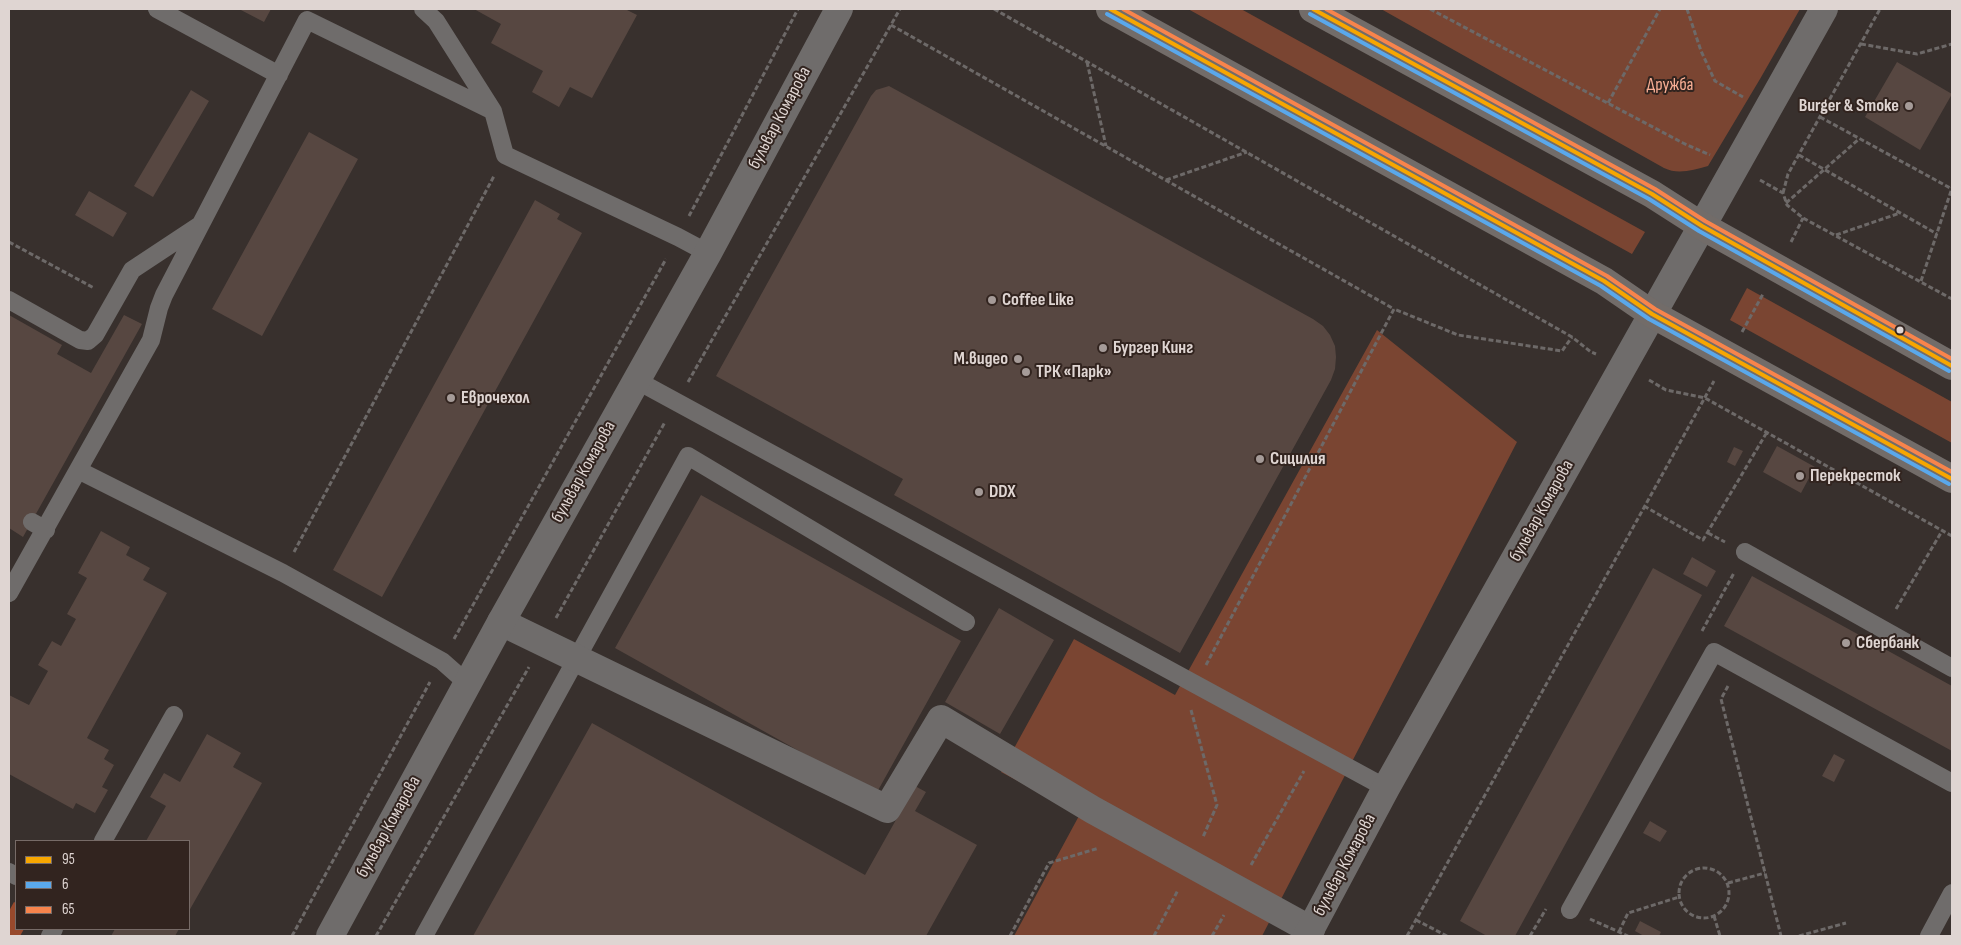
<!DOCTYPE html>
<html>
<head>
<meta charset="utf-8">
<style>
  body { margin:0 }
  #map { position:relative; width:1961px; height:945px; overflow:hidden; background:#38302d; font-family:"Sofia Sans Condensed",sans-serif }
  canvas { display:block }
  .frame { position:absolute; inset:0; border:10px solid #dfd5d2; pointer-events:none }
  .legend { position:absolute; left:15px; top:840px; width:175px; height:90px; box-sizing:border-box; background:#32241f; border:1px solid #776b67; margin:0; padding:6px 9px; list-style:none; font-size:15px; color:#dfd5d2 }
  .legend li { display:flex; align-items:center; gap:10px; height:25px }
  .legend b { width:25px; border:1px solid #776b67 }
</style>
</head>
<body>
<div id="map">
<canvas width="1961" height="945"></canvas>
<div class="frame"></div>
<ul class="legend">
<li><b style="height:6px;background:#f7a600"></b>95</li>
<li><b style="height:6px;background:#5aa8eb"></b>6</li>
<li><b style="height:6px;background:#f8844c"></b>65</li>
</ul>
</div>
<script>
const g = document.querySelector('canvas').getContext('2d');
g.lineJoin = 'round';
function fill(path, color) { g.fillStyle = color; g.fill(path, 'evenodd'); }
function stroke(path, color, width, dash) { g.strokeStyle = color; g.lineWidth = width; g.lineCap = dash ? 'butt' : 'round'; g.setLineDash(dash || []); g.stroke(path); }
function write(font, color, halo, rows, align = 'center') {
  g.font = font + ' "Sofia Sans Condensed",sans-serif'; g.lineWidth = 4; g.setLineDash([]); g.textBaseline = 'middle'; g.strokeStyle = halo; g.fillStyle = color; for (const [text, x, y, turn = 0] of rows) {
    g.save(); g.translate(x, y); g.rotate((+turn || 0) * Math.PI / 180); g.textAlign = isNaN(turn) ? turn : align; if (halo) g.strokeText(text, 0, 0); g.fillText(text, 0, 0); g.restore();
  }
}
fill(new Path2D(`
  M1188 9H1241L1645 232 1632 254Z
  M1381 9H1800L1760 79 1708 166C1693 170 1678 175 1664 168Z
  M1747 288 1952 402V443L1730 320Z
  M1377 330 1517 442 1262 936H1014L1080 814 1001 772 1074 639 1175 695Z`), '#7a4532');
fill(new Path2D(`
  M14 902 16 903V929H24L20 936H9V911Z`), '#98492c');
fill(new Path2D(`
  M239 9H271L264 22Z
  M474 9H625L637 15 592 98 570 87 559 107 532 92 543 71 491 43 501 24Z
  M1897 62 1952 94 1920 150 1865 117Z
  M889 86 1313 319 1323 326 1330 335 1335 346 1336 357 1335 369 1331 380 1180 653 894 495 903 479 716 376 871 96 876 90Z
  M191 90 209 101 153 197 134 186Z
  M309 132 358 159 262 336 212 309Z
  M89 191 127 213 113 237 75 215Z
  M535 200 560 214 557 219 582 233 382 597 333 570Z
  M9 315 62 345 57 354 91 373 124 315 142 324 23 537 9 528Z
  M1777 446 1815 467 1801 493 1763 472Z
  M1734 447 1743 451 1735 466 1727 462Z
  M701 495 961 641 876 794 615 648Z
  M101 531 130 547 126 555 150 568 143 580 167 593 87 738 109 750 104 759 114 765 102 787 108 790 95 813 76 803 73 809 9 774V695L29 705 48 671 38 665 52 641 61 646 76 619 67 614 87 578 78 573Z
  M1692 557 1716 571 1707 587 1683 574Z
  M1653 568 1702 595 1515 936H1487L1460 921Z
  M1752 576 1952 686V751L1724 626Z
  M999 608 1054 640 1000 734 945 702Z
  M592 723 865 875 915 786 926 792 915 811 977 845 926 936H473Z
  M207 734 241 753 233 767 262 783 189 911V841H146L166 806 150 797 164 773 180 782Z
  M1834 754 1845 760 1834 782 1822 776Z
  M1650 821 1667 831 1660 842 1643 833Z
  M1640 921 1661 932 1659 936H1644L1635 931Z
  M115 929H179L175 936H111Z`), '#574741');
stroke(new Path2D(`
  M994 9 1572 337 1591 352 1596 354
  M1430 9 1683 143 1710 155
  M1687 9 1701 51 1715 81 1743 97
  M891 25 1394 309
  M1861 44 1917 54 1952 44
  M1087 62 1106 146
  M1608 103 1660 9
  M1820 117 1952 189
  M1799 155 1937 234
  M1166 180 1247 152
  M1760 180 1783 193 1787 205 1803 218 1952 299
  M1783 193 1788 174 1880 9
  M1786 203 1859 139
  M689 216 798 9
  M1836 235 1900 213
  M9 242 94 288
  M1791 242 1803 218
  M1921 281 1952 188
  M1742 332 1763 294
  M1649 380 1666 390 1705 398 1952 536
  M688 382 900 9
  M1644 506 1703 540 1767 432
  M1708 533 1725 542
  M294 552 494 176
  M1896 609 1942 531
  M556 618 665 422
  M1702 631 1734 573
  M454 639 666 259
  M1206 665 1394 309 1458 335 1562 351 1572 337
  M1728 686 1721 699 1781 936
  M1191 710 1217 805 1203 837
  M1251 865 1304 771
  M1679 893a25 25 0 1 1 50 0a25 25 0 1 1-50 0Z
  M1728 883 1765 873
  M1714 916 1720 936
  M1590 919 1628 936
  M1416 920 1447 936
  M1619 932 1628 913 1679 897
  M292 936 430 682
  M376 936 529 667
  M1010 936 1049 863 1099 848
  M1154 936 1178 890
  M1212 936 1224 915
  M1407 936 1714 381
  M1530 936 1546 909
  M1799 936 1846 923`), '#6d6968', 3, [5, 2.5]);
stroke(new Path2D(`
  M157 9 279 75
  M423 9 436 21 493 111 505 155 678 237 708 253
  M9 300 80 340 88 341 95 335 132 270 200 225
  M636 380 1386 788
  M78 470 151 340 159 308 164 295 307 20 493 111
  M32 522 46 530
  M1745 552 1952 668
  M9 593 78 470 283 573 442 661 468 684
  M103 841 174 715
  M9 872 16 876
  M1570 910 1714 652 1952 783
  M50 936 54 929
  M424 936 688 456 966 622
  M1929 936 1952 893`), '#6f6c6b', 18);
stroke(new Path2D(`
  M501 622 887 809 941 719 1093 810 1311 930`), '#6f6c6b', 28);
stroke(new Path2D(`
  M330 936 501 622 708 253 839 9
  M1307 936 1386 788 1824 9`), '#6f6c6b', 28);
stroke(new Path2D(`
  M1110 9 1604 281 1652 314 1952 479
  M1313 9 1652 194 1702 226 1952 366`), '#726c69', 28);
stroke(new Path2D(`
  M1110 9 1604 281 1652 314 1952 479
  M1313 9 1652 194 1702 226 1952 366`), '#f7a600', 4);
stroke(new Path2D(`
  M1107 14 1601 286 1649 319 1949 484
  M1310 14 1649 199 1699 231 1949 371`), '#5aa8eb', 4);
stroke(new Path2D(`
  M1123 9 1607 276 1655 309 1952 472
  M1326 9 1655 189 1705 221 1952 359`), '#f8844c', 4);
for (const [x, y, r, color] of [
  [1909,106,5,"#a59b98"],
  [992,300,5,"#a59b98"],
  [1900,330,4.5,"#dfd5d2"],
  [1103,348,5,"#a59b98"],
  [1018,359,5,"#a59b98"],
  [1026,372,5,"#a59b98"],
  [451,398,5,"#a59b98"],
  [1260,459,5,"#a59b98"],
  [1800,476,5,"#a59b98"],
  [979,492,5,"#a59b98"],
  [1846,643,5,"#a59b98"]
]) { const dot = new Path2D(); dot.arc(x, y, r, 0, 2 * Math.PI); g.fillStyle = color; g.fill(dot); stroke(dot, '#32241f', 2); }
write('18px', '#f8ae94', '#32241f', [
  ["Дружба",1670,85]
]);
write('bold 18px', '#dfd5d2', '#32241f', [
  ["Burger & Smoke",1899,106,"right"],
  ["Coffee Like",1002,300],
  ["Бургер Кинг",1113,348],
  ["М.видео",1008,359,"right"],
  ["ТРК «Парк»",1036,372],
  ["Еврочехол",461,398],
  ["Сицилия",1270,459],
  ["Перекресток",1810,476],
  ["DDX",989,492],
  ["Сбербанк",1856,643]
], 'left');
write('18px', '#dfd5d2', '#32241f', [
  ["бульвар Комарова",780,118,-62],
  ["бульвар Комарова",584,472,-61],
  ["бульвар Комарова",1542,511,-61],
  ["бульвар Комарова",389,827,-61],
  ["бульвар Комарова",1345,865,-62]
]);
</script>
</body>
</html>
